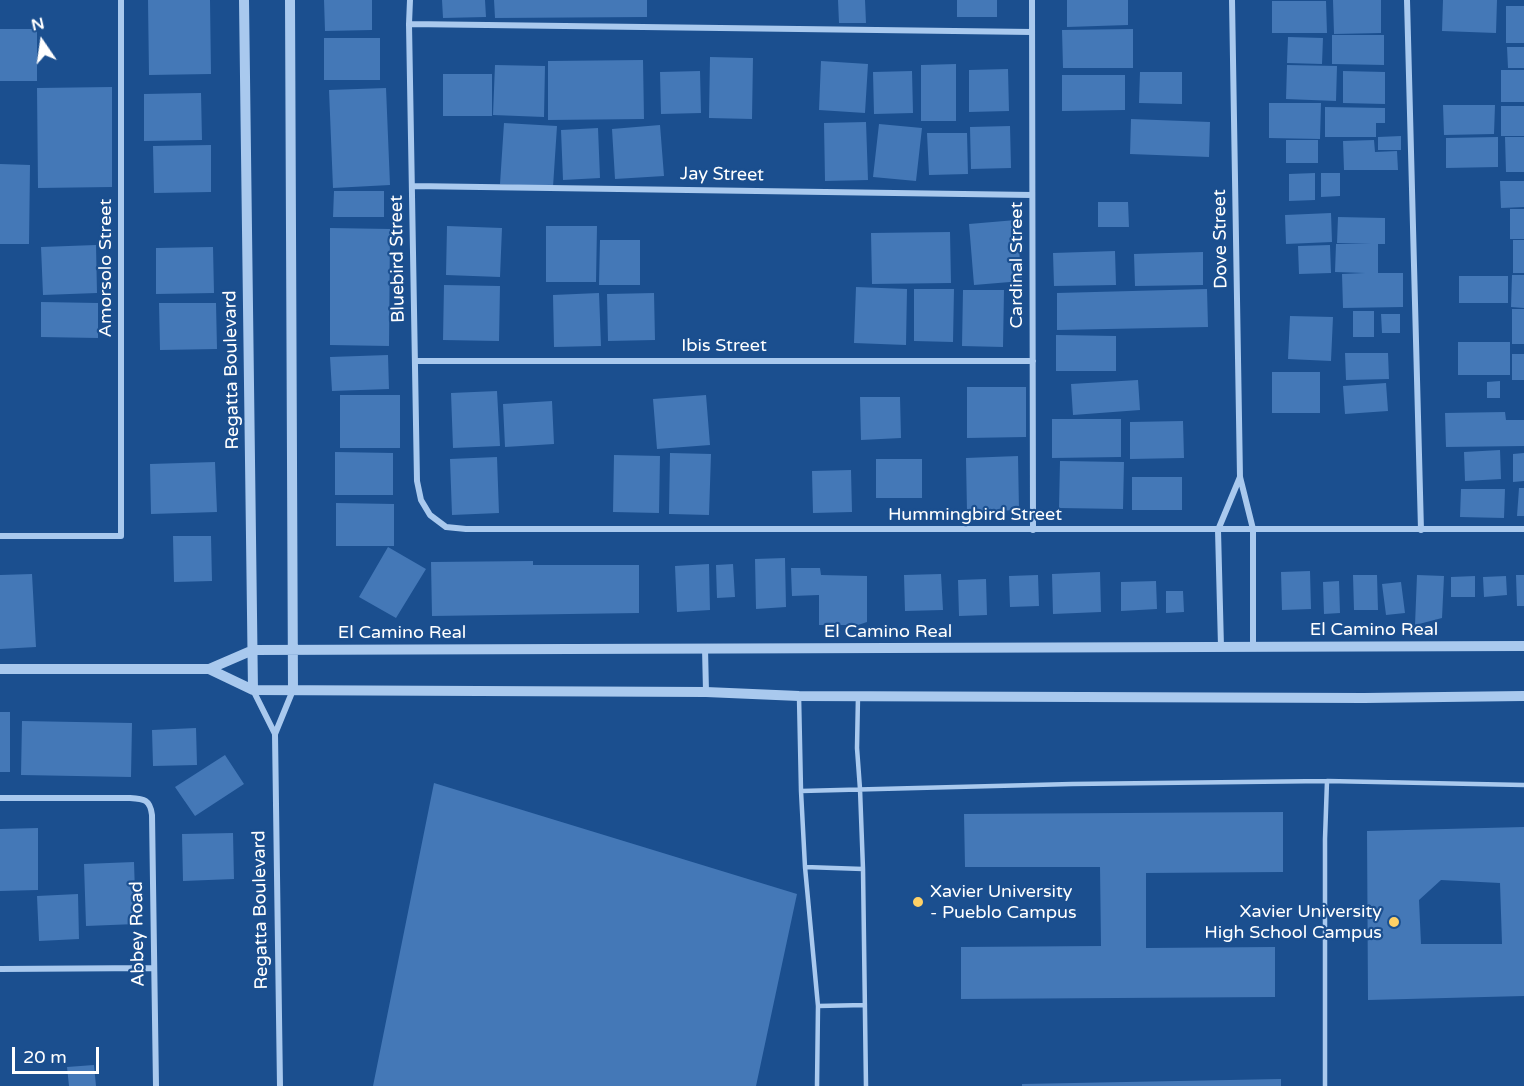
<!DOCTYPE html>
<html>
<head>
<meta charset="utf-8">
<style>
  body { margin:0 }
  #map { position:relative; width:1524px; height:1086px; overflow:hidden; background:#1b4f8f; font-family:"Varela Round",sans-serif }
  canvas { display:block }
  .north { position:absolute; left:12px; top:12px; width:60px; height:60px; -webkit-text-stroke:4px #1b4f8f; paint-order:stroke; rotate:347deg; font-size:16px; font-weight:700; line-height:24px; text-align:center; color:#fff }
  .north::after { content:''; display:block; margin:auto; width:21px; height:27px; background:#fff; clip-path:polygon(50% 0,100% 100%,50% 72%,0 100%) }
  .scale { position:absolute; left:12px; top:1047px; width:87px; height:27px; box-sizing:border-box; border:3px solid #fff; border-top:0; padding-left:8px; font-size:18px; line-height:21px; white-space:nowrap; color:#fff; -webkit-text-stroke:4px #1b4f8f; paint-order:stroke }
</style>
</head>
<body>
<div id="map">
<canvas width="1524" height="1086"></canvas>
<div class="north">N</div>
<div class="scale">20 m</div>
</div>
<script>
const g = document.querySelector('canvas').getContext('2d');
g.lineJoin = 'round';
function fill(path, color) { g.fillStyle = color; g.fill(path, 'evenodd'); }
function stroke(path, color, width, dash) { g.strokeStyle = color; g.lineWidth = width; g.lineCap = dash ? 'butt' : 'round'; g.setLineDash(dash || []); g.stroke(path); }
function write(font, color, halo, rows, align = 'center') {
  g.font = font + ' "Varela Round",sans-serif'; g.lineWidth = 4.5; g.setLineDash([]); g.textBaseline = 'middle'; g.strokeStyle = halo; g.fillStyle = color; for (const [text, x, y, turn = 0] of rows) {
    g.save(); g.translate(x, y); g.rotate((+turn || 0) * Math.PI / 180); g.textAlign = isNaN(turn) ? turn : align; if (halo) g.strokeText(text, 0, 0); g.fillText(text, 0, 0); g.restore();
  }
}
fill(new Path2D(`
  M148 0H210L211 74 149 75Z
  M324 0H372V30L325 31Z
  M442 0H485L486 17 443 18Z
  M494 0H647V17L495 18Z
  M838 0H865L866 23H839Z
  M957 0H997V17H957Z
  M1067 0H1128V25L1067 27Z
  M1333 0H1381V33L1334 34Z
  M1443 0H1497L1496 33 1442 31Z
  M1272 1H1326L1327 33H1272Z
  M1506 6H1524V43H1506Z
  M0 29H37V81H0Z
  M1133 29V68H1063L1062 30Z
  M1332 35H1384V65L1332 64Z
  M1288 37 1323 38 1322 64 1287 63Z
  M324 38H380V80H324Z
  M1507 47H1524V68H1508Z
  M710 57 753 58 752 119 709 118Z
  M643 60 644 119 548 120V61Z
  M821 61 868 64 865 113 819 110Z
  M956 64V121H921V65Z
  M495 65 545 66 544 117 493 115Z
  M1287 65 1337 66 1336 101 1286 99Z
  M1008 69 1009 111 969 112V70Z
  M1501 70H1524V102H1501Z
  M700 71 701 113 661 114 660 72Z
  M912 71 913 113 874 114 873 72Z
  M1343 71 1385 72V104L1343 103Z
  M1140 72H1182V104L1139 103Z
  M443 74H492V116H443Z
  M1062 75H1125V110L1062 111Z
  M112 87V187L38 188 37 88Z
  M386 88 390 185 333 188 329 90Z
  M201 93 202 140 144 141V94Z
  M1269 103H1321L1320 139 1269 138Z
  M1443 105H1495L1494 134 1444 135Z
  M1501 106H1524V136H1501Z
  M1325 107 1385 108V123H1376V137H1325Z
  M1131 119 1210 122 1209 157 1130 154Z
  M866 122 868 180 825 181 824 123Z
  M504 123 557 126 553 187 500 184Z
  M879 124 922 128 916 181 873 177Z
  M660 125 664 176 615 179 612 129Z
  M1010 126 1011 168 971 169 970 127Z
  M598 128 600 178 563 180 561 130Z
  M927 133H967L968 174 929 175Z
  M1401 136V150H1378V137Z
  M1498 137V167L1446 168V138Z
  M1505 137H1524V172H1506Z
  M1286 140H1318V163H1286Z
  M1374 140 1375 152 1397 151 1398 170H1344L1343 141Z
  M211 145V192L154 193 153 146Z
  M0 164 30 165 29 244H0Z
  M1315 173V200L1289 201V174Z
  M1321 173H1340V196L1321 197Z
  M1500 181H1524V207L1501 208Z
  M334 191H384V217H333Z
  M1098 202H1128L1129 227H1098Z
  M1510 209H1524V239H1510Z
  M1331 213 1332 242 1286 244 1285 215Z
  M1338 217 1385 218V244H1378V273H1403V307L1343 308 1342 274 1365 273 1335 272 1336 244H1371L1337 243Z
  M1016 220 1022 281 974 285 969 224Z
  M447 226 502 228 500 277 446 275Z
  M546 226H597L596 282H546Z
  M330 228 390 229 389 346 330 345Z
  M950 232 951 283 872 284 871 233Z
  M600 240H640V285H599Z
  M1513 240H1524V273H1513Z
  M96 245 97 293 43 295 41 247Z
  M1330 245 1331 273 1299 274 1298 246Z
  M213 247 214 293 156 294V248Z
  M1115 251 1116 285 1054 286 1053 253Z
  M1203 252V285L1135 286 1134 254Z
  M1512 275H1524V308L1511 307Z
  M1459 276H1508V303H1459Z
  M444 285 500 286 499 341 443 340Z
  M856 287 907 289 906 345 854 343Z
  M914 289H954L953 342 914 341Z
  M1207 289 1208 327 1057 330V293Z
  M963 290H1004L1003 347 962 346Z
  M599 293 601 346 554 347 553 295Z
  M654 293 655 340 608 341 607 294Z
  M41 302 98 303V338L41 337Z
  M159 303H216L217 349 160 350Z
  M1512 309H1524V344H1512Z
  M1353 311H1374V337H1353Z
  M1381 314H1400V333H1382Z
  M1290 316 1333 317 1331 361 1288 359Z
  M1056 335 1116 336V371H1056Z
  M1458 342H1510V375H1458Z
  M1345 353H1388L1389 379 1346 380Z
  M1512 354H1524V380H1512Z
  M388 355 389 389 332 391 330 357Z
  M1272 372H1320V413H1272Z
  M1138 380 1140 410 1073 415 1071 384Z
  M1500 381V398H1487V382Z
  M1386 383 1388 411 1345 414 1343 386Z
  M967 387H1026V437L967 438Z
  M497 391 500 446 453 448 451 393Z
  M340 395H400V448H340Z
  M706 395 710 445 657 449 653 399Z
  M860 397H900L901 438 861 440Z
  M552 401 554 444 505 447 503 404Z
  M1505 412 1506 420H1524V446L1446 447 1445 413Z
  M1052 419H1121V457L1052 458Z
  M1183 421 1184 458 1130 459V422Z
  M1500 450 1501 479 1465 481 1464 452Z
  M335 452 393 453V495H335Z
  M670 453 711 454 709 515 669 514Z
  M1524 453V481L1513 482V454Z
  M614 455 660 456 659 513 613 512Z
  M1018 456 1019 510 967 512 966 458Z
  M497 457 499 513 452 515 450 459Z
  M876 459H922V498H876Z
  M1060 461 1124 462 1123 509 1059 508Z
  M215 462 217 512 151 514 150 464Z
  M851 470 852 512 813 513 812 471Z
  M1132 477H1182V510H1132Z
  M1519 488H1524V516H1517Z
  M1461 489H1505L1504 518 1460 517Z
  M336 503 394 504V546H336Z
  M173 536H211L212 581 174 582Z
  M388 547 426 569 396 618 359 597Z
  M785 558 786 607 756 609 755 559Z
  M533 561V565H639V613L432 616 431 562Z
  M709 564 710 610 677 612 675 566Z
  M733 564 735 597 717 598 716 565Z
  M791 568H820L821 575 867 576V622L858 625H819V595L792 596Z
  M1310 571 1311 609 1282 610 1281 572Z
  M1100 572 1101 612 1053 614 1052 574Z
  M32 574 36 647 0 649V575Z
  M941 574 943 610 905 611 904 575Z
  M1038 575 1039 606 1010 607 1009 576Z
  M1353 575H1377L1378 610H1354Z
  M1417 575 1444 576 1442 618 1415 625Z
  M1516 575H1524V606H1517Z
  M1475 576V597H1451V577Z
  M1506 576 1507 595 1484 597 1483 577Z
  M986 579 987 615 959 616 958 580Z
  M1156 581 1157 609 1121 611V582Z
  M1339 581 1340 613 1324 614 1323 582Z
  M1401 582 1405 613 1386 615 1382 584Z
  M1166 591H1183L1184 612 1166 613Z
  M0 712H10V772H0Z
  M22 721 132 723 131 777 21 775Z
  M196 728 197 765 153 766 152 730Z
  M225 755 244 784 195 816 175 787Z
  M434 783 797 894 756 1086H373Z
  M1283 812V872L1146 873V948L1275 947V997L961 999V947L1101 946 1100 867H965L964 814Z
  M1524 827V996L1368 1000 1367 831ZM1441 880 1500 883 1502 944H1421L1419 900Z
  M38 828V890L0 891V829Z
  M233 833 234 879 183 881 182 834Z
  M134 862 136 924 86 926 84 864Z
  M78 894 79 939 39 941 37 896Z
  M94 1065 96 1086H69L67 1067Z
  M1281 1079V1086H1022V1084Z`), '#4478b7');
stroke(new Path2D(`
  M799 696 801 791 805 867 818 1006 817 1086
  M858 696 857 748 860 789 863 869 866 1086
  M801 791 1072 784 1327 781
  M805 867 863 869
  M818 1006 865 1005
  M1325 1086V839L1327 781 1524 785`), '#a9c9ee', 4.5);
stroke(new Path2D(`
  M410 0 409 24 417 481 421 500 430 515 446 527 466 529H1524
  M1032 0 1033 530
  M1232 0 1240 477 1253 529V646
  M1407 0 1421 530
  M409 24 1032 32
  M412 186 1032 195
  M415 361H1033
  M0 536H121V0
  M1221 647 1218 530 1240 477
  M705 648 706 692
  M253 690 275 734
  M0 798H129C144 799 150 799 152 815L156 1086
  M0 969 153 968
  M280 1086 275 734 293 690`), '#a9c9ee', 6);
stroke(new Path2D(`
  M244 0 253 690
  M290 0 293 690
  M0 669H209L253 650 1524 646
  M209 669 253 690 706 692 799 696 1364 698 1524 696`), '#a9c9ee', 10);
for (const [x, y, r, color] of [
  [918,902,6,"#ffd166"],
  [1394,922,6,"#ffd166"]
]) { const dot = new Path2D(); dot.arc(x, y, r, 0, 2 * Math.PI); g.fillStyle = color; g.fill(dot); stroke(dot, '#1b4f8f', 2); }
write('18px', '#fff', '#1b4f8f', [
  ["Jay Street",722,175,1],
  ["Dove Street",1221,239,-91],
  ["Bluebird Street",398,259,-91],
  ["Cardinal Street",1017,265,-90],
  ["Amorsolo Street",106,268,-90],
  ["Ibis Street",724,346],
  ["Regatta Boulevard",232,370,-91],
  ["Hummingbird Street",975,515],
  ["El Camino Real",1374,630],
  ["El Camino Real",888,632],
  ["El Camino Real",402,633],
  ["Regatta Boulevard",261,910,-91],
  ["Abbey Road",138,934,-91]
]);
write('18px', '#fff', '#1b4f8f', [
  ["Xavier University",930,892],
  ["- Pueblo Campus",930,913],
  ["Xavier University",1382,912,"right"],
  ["High School Campus",1382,933,"right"]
], 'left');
</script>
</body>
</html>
